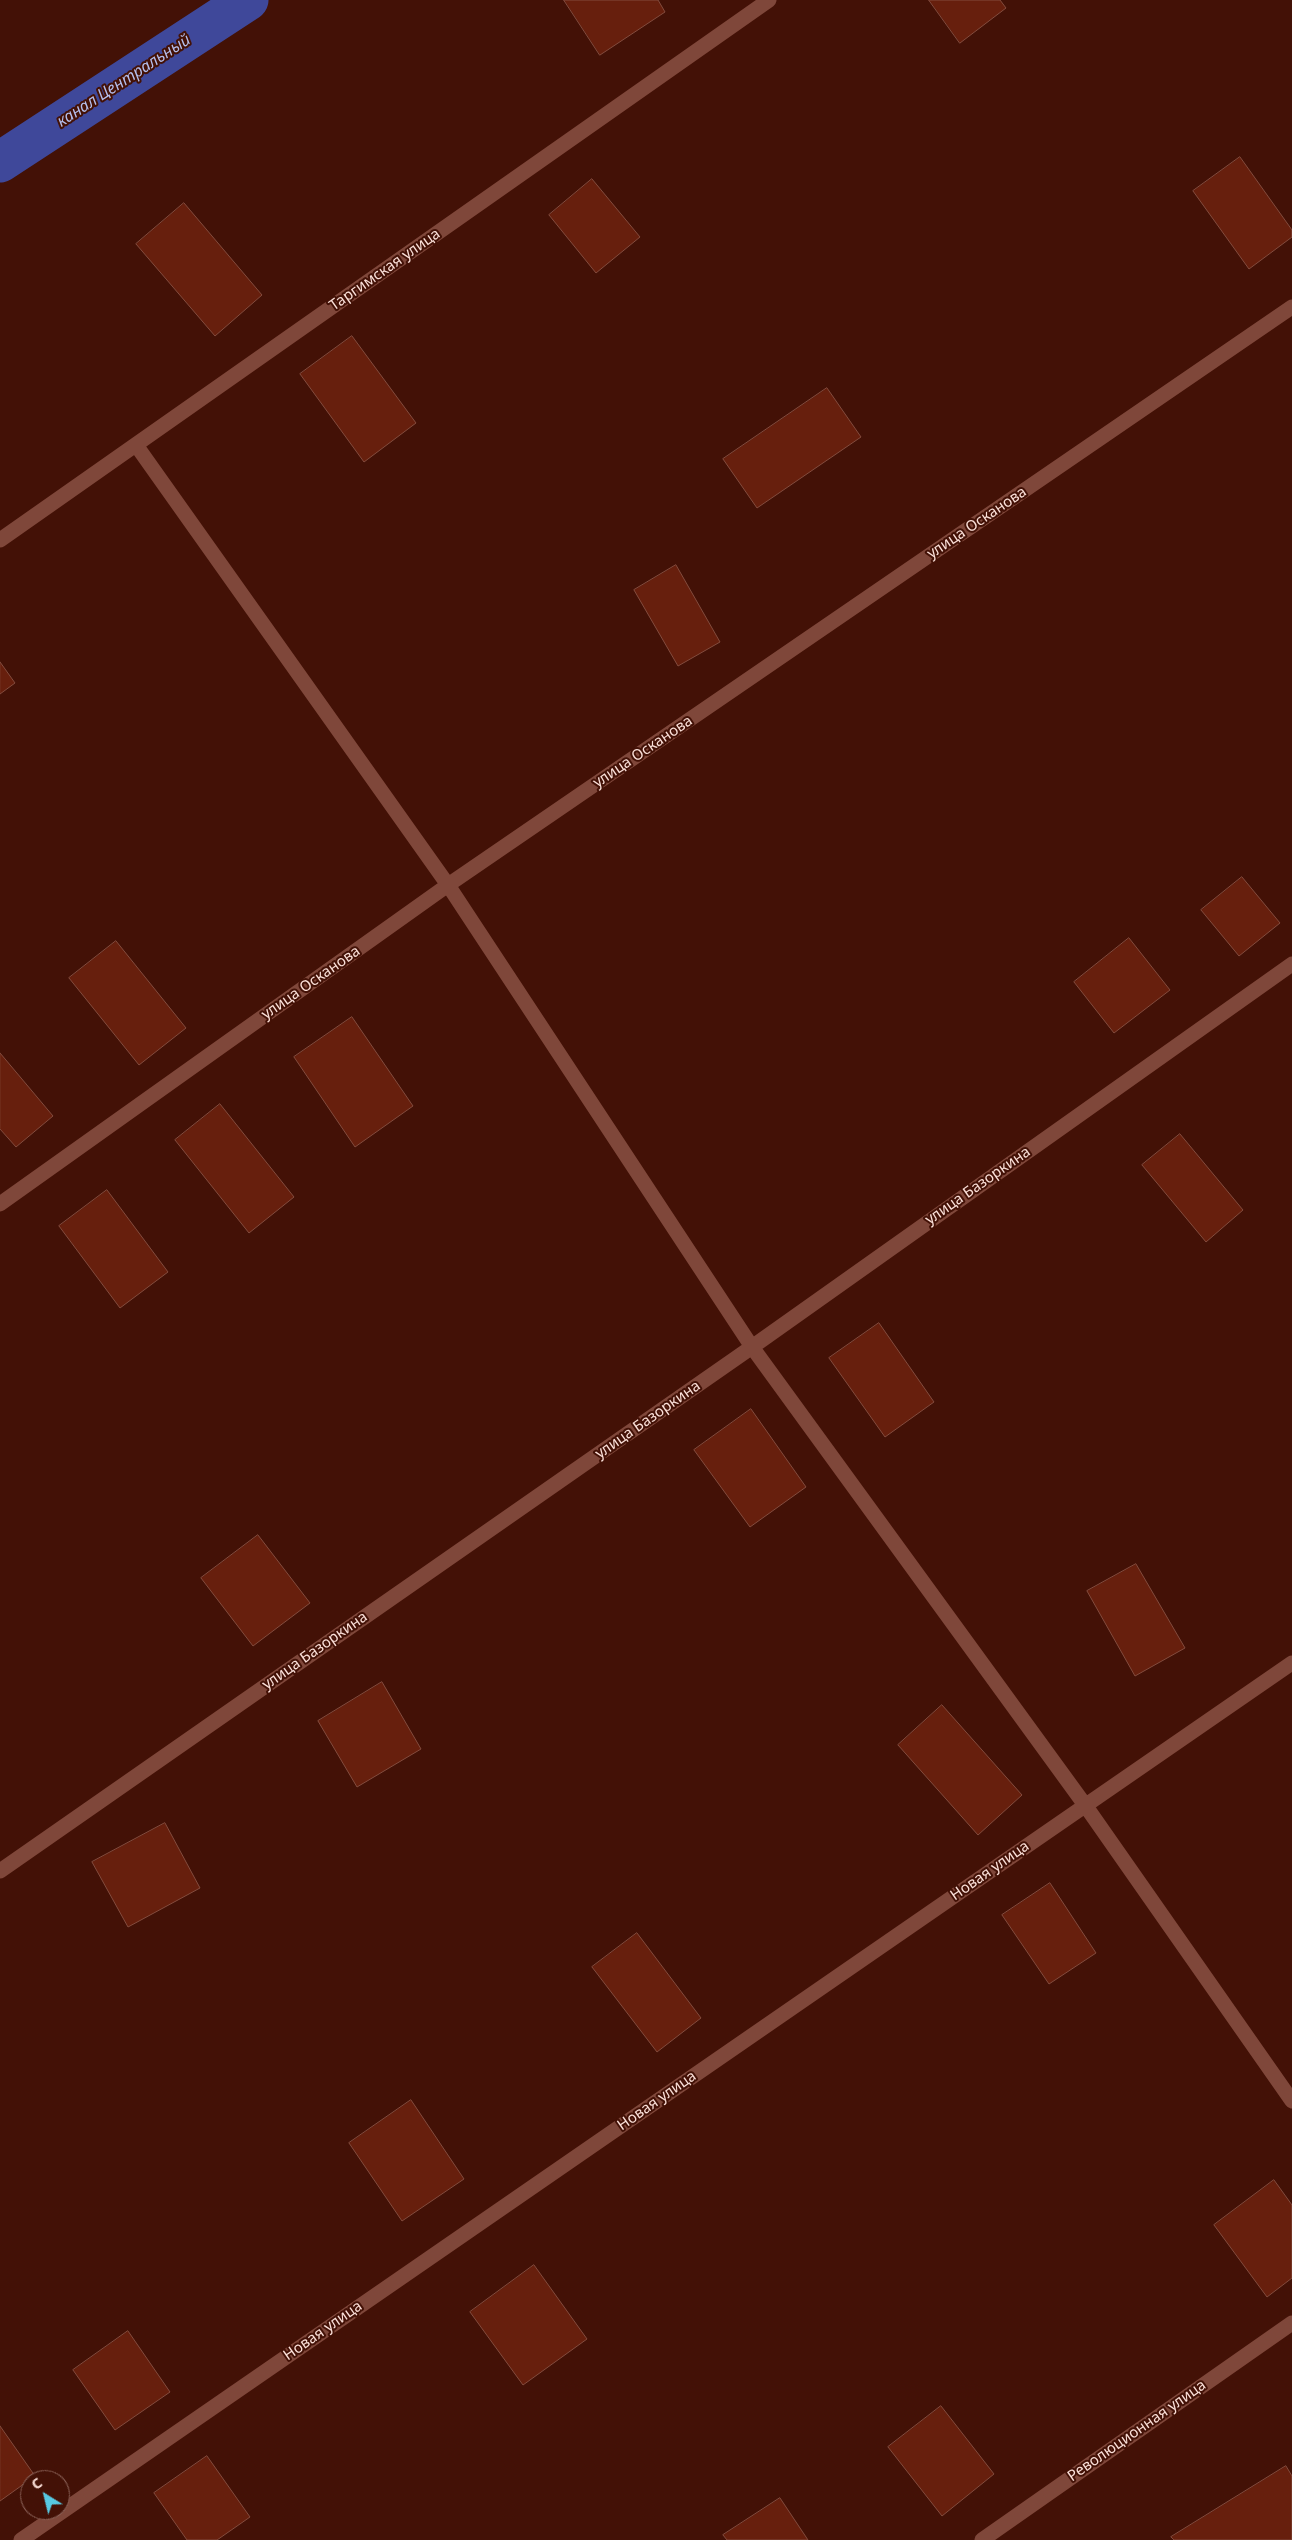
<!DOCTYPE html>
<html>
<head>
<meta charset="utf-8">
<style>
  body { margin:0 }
  #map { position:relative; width:1292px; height:2540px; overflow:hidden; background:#431106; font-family:"Noto Sans",sans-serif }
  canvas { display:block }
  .north { position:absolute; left:20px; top:2470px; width:50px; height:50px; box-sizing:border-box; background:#431106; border:1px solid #8d645a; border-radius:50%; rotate:324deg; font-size:14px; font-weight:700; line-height:20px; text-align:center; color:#fbe0d9 }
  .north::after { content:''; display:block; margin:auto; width:18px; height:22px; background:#57c9e2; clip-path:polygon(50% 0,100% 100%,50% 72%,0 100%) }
</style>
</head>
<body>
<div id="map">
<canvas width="1292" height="2540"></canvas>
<div class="north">С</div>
</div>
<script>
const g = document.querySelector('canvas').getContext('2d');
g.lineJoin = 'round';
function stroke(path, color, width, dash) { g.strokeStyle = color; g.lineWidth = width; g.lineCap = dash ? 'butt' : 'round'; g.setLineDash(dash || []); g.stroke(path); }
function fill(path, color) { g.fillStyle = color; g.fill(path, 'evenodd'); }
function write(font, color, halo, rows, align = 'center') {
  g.font = font + ' "Noto Sans",sans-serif'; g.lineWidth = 4; g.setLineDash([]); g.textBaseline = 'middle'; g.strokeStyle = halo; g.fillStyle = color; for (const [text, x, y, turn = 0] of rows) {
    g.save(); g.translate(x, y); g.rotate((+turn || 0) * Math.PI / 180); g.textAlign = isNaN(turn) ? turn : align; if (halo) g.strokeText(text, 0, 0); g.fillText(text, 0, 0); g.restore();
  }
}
stroke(new Path2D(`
  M0 162 248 0`), '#3f489a', 41);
const building = new Path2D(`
  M564 0H658L665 12 600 55Z
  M929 0H1000L1006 8 960 43Z
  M1240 157 1292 230V237L1249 269 1193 191Z
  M592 179 640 237 596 273 549 215Z
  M184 203 262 295 215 336 136 244Z
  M352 336 416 423 364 462 300 374Z
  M827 388 861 437 757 508 723 459Z
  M676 565 720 642 678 666 634 590Z
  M0 662 15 683 0 694Z
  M1242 877 1280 923 1239 956 1201 910Z
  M1129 938 1170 990 1114 1033 1074 982Z
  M116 941 186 1028 139 1065 69 978Z
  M352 1017 413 1106 355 1147 294 1057Z
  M0 1053 53 1116 16 1147 0 1129Z
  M220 1104 294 1197 249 1233 175 1140Z
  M1180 1134 1243 1210 1206 1242 1142 1165Z
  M107 1190 168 1272 120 1308 59 1226Z
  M879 1323 934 1402 885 1437 829 1358Z
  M751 1409 806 1487 750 1527 694 1450Z
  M258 1535 310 1603 253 1646 201 1578Z
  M1136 1564 1185 1648 1135 1676 1087 1591Z
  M382 1682 421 1749 357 1787 318 1721Z
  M942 1705 1022 1795 978 1835 898 1745Z
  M165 1823 200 1888 128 1927 92 1862Z
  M1050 1883 1096 1953 1049 1984 1002 1915Z
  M637 1933 701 2018 657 2052 592 1967Z
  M411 2100 464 2179 402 2221 349 2143Z
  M1274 2180 1292 2205V2278L1267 2297 1214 2225Z
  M534 2265 587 2339 523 2385 470 2312Z
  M128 2331 170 2392 115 2430 73 2370Z
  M941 2406 994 2474 942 2516 888 2447Z
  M0 2426 35 2476 0 2501Z
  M207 2456 250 2517 217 2540H187L154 2493Z
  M1286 2466 1292 2476V2540H1174L1171 2537Z
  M780 2498 808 2540H727L723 2535Z`);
fill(building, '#671f0d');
stroke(building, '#834c3e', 1);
stroke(new Path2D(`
  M136 445 448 885 752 1347 1085 1805 1292 2101
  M0 540 769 0
  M0 1204 448 885 1292 307
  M0 1871 752 1347 1292 964
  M21 2540 1292 1663
  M982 2540 1292 2323`), '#7f473a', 15);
write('15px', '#fbe0d9', '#431106', [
  ["Таргимская улица",385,270,-35],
  ["улица Осканова",977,523,-34],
  ["улица Осканова",643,752,-34],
  ["улица Осканова",311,983,-35],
  ["улица Базоркина",978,1186,-35],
  ["улица Базоркина",648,1420,-35],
  ["улица Базоркина",315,1651,-35],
  ["Новая улица",990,1871,-35],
  ["Новая улица",657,2101,-35],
  ["Новая улица",323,2331,-35],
  ["Революционная улица",1137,2431,-35]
]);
write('italic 16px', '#b4beec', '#431106', [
  ["канал Центральный",124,81,-33]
]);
</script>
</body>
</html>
